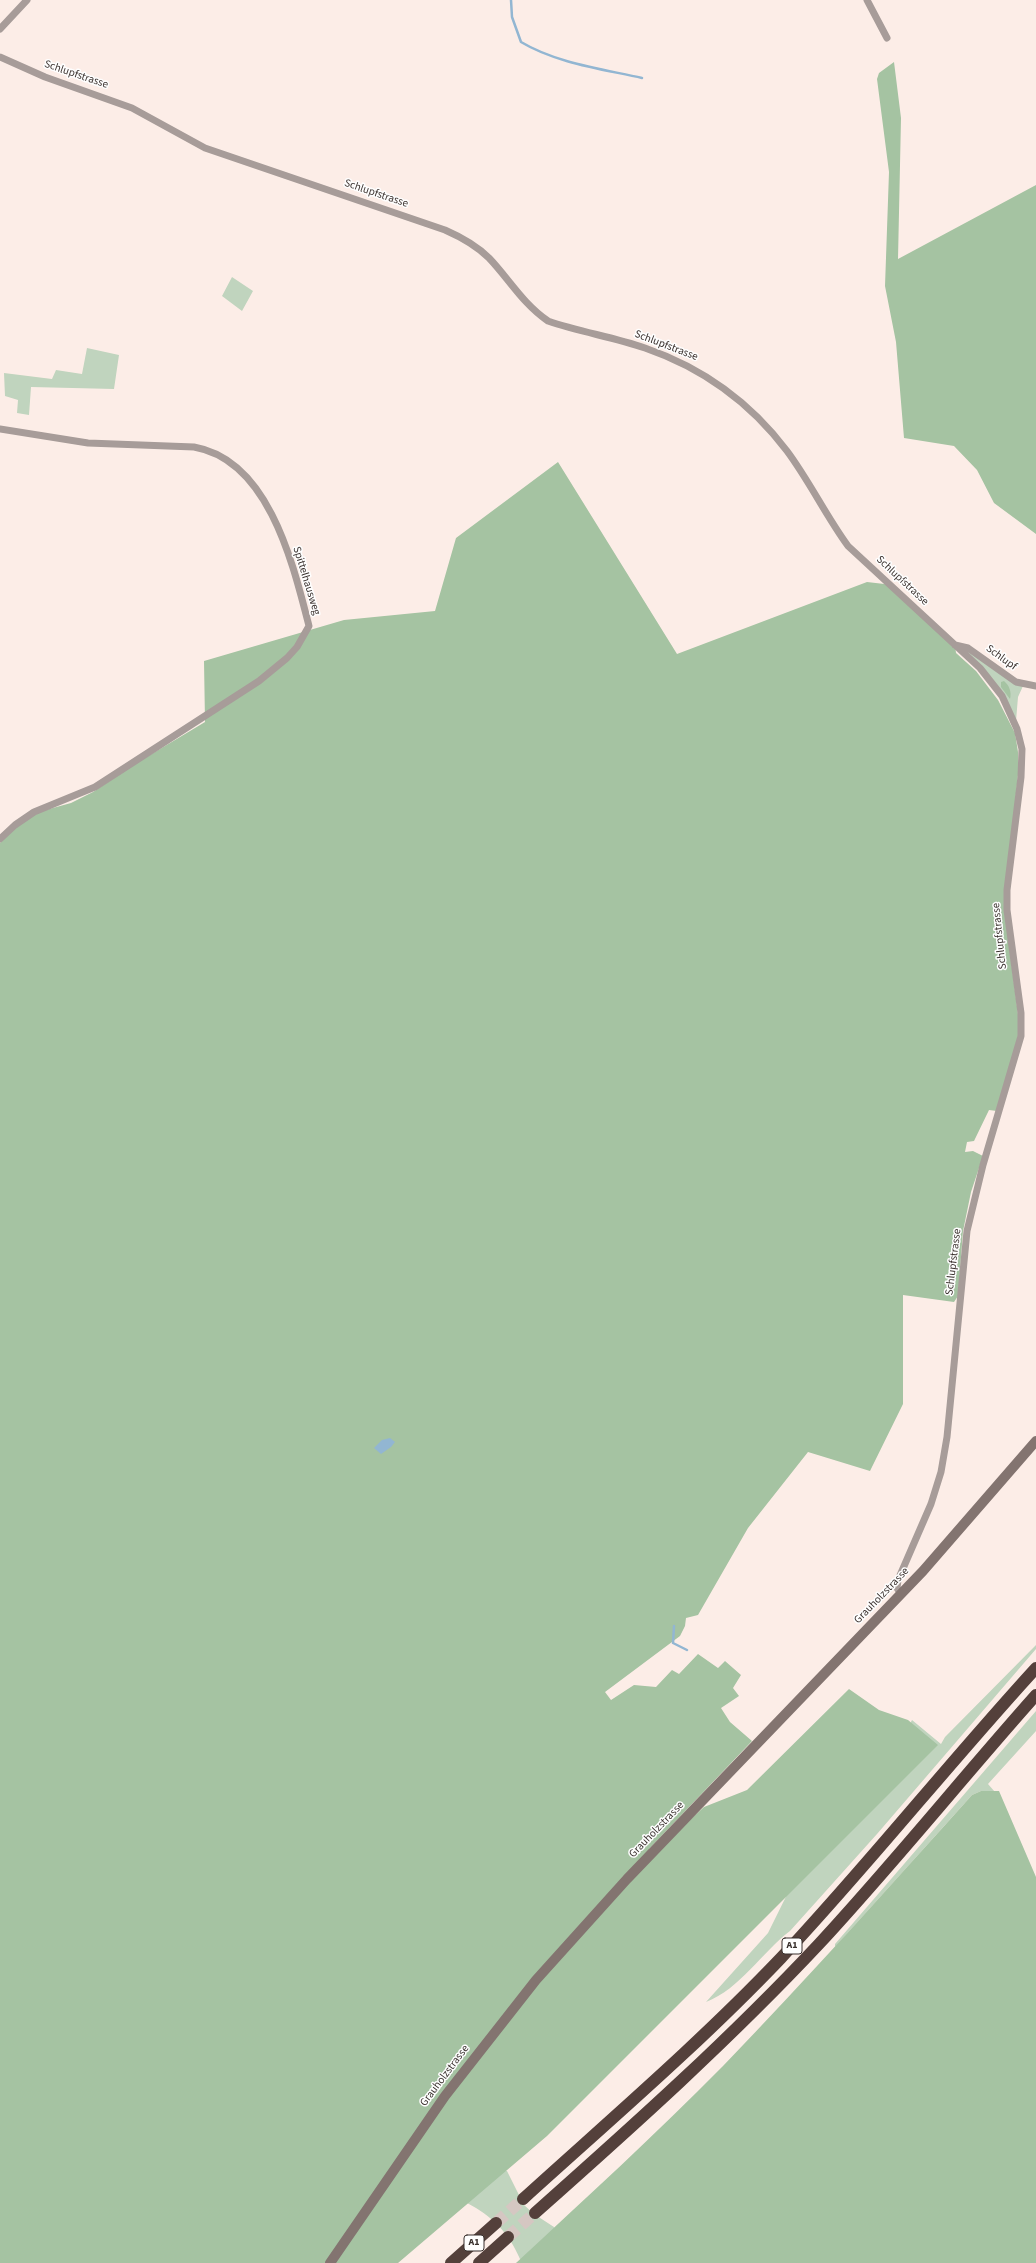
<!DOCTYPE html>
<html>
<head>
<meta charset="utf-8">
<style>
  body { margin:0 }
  canvas { display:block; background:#fcede7 }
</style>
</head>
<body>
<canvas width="1036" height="2263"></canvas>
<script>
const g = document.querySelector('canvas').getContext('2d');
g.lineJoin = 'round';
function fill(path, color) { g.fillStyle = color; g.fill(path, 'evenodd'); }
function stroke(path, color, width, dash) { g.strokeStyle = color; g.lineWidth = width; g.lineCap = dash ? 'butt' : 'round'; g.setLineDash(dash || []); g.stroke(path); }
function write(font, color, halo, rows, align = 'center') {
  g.font = font + ' "Source Sans 3",sans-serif'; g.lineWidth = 3; g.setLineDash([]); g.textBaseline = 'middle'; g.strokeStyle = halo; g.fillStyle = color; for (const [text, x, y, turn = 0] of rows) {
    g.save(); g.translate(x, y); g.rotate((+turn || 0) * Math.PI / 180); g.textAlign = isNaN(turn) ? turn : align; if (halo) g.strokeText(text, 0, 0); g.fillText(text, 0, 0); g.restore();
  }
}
fill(new Path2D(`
  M232 277 253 291 242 311 222 296Z
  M87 348 119 355 114 389 31 387 29 415 17 413 18 400 5 396 4 373 52 379 56 370 82 374Z
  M966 650 1023 686 1018 697 1016 721Z
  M1036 1645V1649L877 1834 790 1931C762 1952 740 1989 706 2002L768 1933 813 1842 899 1745 912 1720 941 1744 945 1737Z
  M1036 1711V1731L988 1784 995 1792 981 1791 972 1795 835 1947V1944Z
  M486 2165 507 2171 524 2205 534 2214 554 2227 558 2237 549 2263 520 2259C509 2233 492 2216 467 2203Z`), '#c0d4be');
fill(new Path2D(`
  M894 62 901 118 898 259 1036 185V534L994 503 977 470 954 446 904 438 896 342 885 286 889 172 877 79 879 73Z
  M558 462 677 654 867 582 893 585 955 645 956 653 976 671 998 700 1015 733 1018 752V775L1004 907 1018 1014V1036L997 1111 989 1110 974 1141 967 1142 965 1152 973 1151 983 1156 971 1192 963 1231 958 1296 954 1302 903 1295V1404L870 1471 808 1452 748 1528 698 1615 686 1618 685 1626 680 1636 605 1692 611 1700 634 1685 656 1687 672 1670 679 1674 698 1654 718 1668 725 1661 741 1675 733 1688 739 1696 721 1708 730 1722 752 1741 649 1849 654 1853 704 1807 747 1790 849 1689 879 1710 908 1720 938 1745 547 2136 398 2263H0V843L15 826 42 811 71 803 93 792 140 761 205 722 204 661 344 620 435 611 456 538Z
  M1004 681C1009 685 1012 692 1010 699L1001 687V682Z
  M981 1791H999L1036 1877V2263H516C586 2198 656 2134 723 2066 808 1978 890 1886 972 1795Z`), '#a5c3a2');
fill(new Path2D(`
  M390 1438 395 1442 391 1447 381 1454 374 1448 382 1440Z`), '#92b6d2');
stroke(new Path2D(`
  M511 0 512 17 521 42C556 63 602 69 642 78
  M674 1626 673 1643 687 1650`), '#92b6d2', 2.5);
stroke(new Path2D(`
  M496 2223 523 2199
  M508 2237 535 2213`), '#d5c7c2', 12, [12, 6]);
stroke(new Path2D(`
  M867 0 887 38
  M0 29 27 0
  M0 57 45 77 132 108 205 148 445 230C461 237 476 245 489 258 509 279 523 304 548 321 580 332 613 337 645 348 703 368 750 402 787 451 810 482 826 516 848 546L980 668 1002 696 1017 729 1022 749 1021 777 1007 890V910L1021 1013V1036L983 1165 967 1231 947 1437 941 1472 931 1504 898 1580 897 1588 901 1594
  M0 429 88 443 194 447C269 460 293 564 309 626L297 647 287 658 259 681 95 787 34 812 15 825 0 839
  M955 645 968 648 1016 682 1036 686`), '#a79c99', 7);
stroke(new Path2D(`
  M330 2263 445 2096 536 1980 627 1879 923 1571 1036 1441`), '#837470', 10);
stroke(new Path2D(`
  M523 2199C610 2120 699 2044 781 1958 869 1864 949 1763 1036 1668
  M535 2213C633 2126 730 2039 819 1944 894 1863 963 1777 1036 1695
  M451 2263 496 2223
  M479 2263 508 2237`), '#54403b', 12);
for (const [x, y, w] of [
  [792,1946,20],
  [474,2243,20]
]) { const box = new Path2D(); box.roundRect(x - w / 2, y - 8, w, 16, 3); g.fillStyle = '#fefefe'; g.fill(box); stroke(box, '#3a312e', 1); }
write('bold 10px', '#3a312e', null, [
  ["A1",792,1946],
  ["A1",474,2243]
]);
write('11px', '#3a312e', '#fefefe', [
  ["Schlupfstrasse",76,75,19],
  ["Schlupfstrasse",376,194,19],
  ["Schlupfstrasse",666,346,21],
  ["Spittelhausweg",306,581,73],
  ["Schlupfstrasse",902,581,43],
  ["Schlupf",1001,658,36],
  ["Schlupfstrasse",1000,936,-96],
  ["Schlupfstrasse",954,1262,-83],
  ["Grauholzstrasse",882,1596,-46],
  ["Grauholzstrasse",657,1830,-46],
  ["Grauholzstrasse",445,2076,-53]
]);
</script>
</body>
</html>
